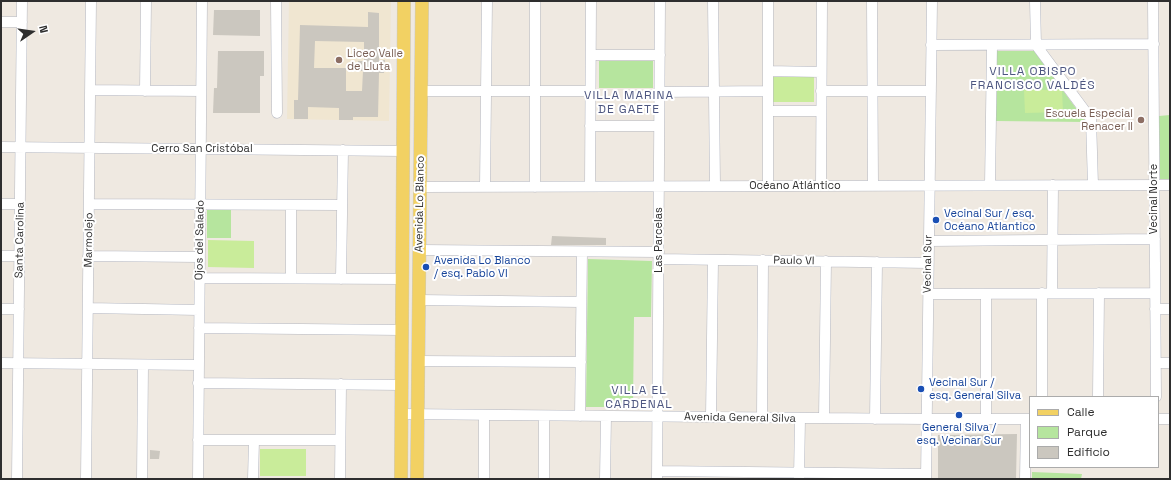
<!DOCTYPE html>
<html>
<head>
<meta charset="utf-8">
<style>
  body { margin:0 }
  #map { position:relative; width:1171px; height:480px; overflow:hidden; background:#efe9e1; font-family:"Space Grotesk",sans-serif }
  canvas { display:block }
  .frame { position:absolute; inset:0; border:2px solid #2e2e2e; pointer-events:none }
  .legend { position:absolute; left:1029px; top:396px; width:130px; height:72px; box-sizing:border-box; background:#fff; border:1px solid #ababab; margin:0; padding:5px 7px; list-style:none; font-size:12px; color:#2e2e2e }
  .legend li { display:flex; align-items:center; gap:8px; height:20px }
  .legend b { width:20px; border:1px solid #ababab }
  .north { position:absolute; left:12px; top:12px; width:40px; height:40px; -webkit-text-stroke:3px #fff; paint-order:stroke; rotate:77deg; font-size:11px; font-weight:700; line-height:16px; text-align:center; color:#2e2e2e }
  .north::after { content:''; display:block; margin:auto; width:14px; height:18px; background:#2e2e2e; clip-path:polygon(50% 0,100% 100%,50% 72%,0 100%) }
</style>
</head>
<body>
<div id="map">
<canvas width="1171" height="480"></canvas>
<div class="frame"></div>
<ul class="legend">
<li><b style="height:5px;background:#f2d163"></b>Calle</li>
<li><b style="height:11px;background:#b6e59e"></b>Parque</li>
<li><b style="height:11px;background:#cbc7bf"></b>Edificio</li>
</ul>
<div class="north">N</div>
</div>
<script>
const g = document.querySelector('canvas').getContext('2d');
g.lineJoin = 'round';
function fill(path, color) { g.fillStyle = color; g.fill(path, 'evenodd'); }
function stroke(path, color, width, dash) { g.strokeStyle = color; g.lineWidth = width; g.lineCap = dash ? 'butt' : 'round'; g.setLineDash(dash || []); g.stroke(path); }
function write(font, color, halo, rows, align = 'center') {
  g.font = font + ' "Space Grotesk",sans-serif'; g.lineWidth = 4; g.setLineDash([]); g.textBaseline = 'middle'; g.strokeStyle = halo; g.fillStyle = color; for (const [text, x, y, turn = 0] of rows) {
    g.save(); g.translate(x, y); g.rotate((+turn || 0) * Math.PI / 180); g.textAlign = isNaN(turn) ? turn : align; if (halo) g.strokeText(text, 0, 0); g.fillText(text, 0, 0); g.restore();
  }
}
fill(new Path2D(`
  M289 1H391L389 121 287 119Z`), '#f0e6d1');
fill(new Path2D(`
  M997 51H1034L1086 122 996 121Z
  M599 61H653V88H599Z
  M1170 115V179H1160L1159 116Z
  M207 209H231V238H207Z
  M588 259 652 261 651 317H634L633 407H586Z
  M1032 472 1082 474 1081 479H1032Z`), '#b6e59e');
fill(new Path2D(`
  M773 77H814V102H773Z
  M1024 90H1062L1063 112 1025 113Z
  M208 240 254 241V268L208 267Z
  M260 449H306V476H260Z`), '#c9ec9a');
fill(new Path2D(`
  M214 10H260V36L213 35Z
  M368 12 379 13V60H385L384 73H379L378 117H353V120H339V108L308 107V119H294V100H298L300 25 368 27ZM315 41 364 42V61H358V71H363L362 91H346V68H314Z
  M218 51H264V76H260V113H213L214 88H217Z
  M552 236 606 238V245H551Z
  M1017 434 1016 479H938V435Z
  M150 450 160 451 159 459H150Z`), '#cbc7bf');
const minor = new Path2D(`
  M276 1 277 113
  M535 1V187
  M713 1 715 186
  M872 1 873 186
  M1035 1 1036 45 1091 119 1093 185
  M1153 1 1156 397
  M1 22H22
  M931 45 1154 44
  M591 55H660
  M768 71 821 72
  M90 90 201 91
  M145 91 146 1
  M421 91H590
  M821 91H931
  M660 92 768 91
  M768 111H821
  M590 126H659
  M1 147 403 151
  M990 185 992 45
  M590 186 591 1
  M768 186V1
  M821 186 822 1
  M420 187 1170 185
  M485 187 487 1
  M1 204H20
  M89 204 342 205
  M929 241 1155 239
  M420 250 659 252
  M1 256H19
  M88 256 200 257
  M659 259 928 263
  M199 278 402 279
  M291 278V205
  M341 279 343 150
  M1042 293V397
  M1052 293 1053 185
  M928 294 1155 293
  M986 294V419
  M419 300 581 302
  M88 308 199 310
  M1 309H19
  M1155 309H1170
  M199 328 402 330
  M418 361 581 362
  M1 363 199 365
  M1156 363H1170
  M198 383 402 385
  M1098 397 1099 293
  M402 414 926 419H1030
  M580 416 582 252
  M711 417 713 260
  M762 418 763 260
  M824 418 826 261
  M875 419 877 262
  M1158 419H1170
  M198 440H340
  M657 471 926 474
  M799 478 800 418
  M17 479 22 1
  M86 479 91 1
  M142 479 143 365
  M198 479 202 1
  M253 479 254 440
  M340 479 341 384
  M484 479V415
  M544 479V416
  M605 479 606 416
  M657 479 660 1
  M926 479 932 1
  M1025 479 1026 419`);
const major = new Path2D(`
  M401 479 404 1
  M417 479 422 1`);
stroke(minor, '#b4b7c1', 11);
stroke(major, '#c9c9c9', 14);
stroke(minor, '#fff', 10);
stroke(major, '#f2d163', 13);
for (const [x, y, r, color] of [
  [339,60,4,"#8d6e63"],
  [1141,120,4,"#8d6e63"],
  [936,220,4,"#1a4fb4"],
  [426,267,4,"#1a4fb4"],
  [921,389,4,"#1a4fb4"],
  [959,415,4,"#1a4fb4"]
]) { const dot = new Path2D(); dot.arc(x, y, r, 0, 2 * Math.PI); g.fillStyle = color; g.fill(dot); stroke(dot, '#fff', 1.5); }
write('11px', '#785e54', '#fff', [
  ["Liceo Valle",347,54],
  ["de Lluta",347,67],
  ["Escuela Especial",1133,114,"right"],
  ["Renacer II",1133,127,"right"]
], 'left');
write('11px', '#2e2e2e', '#fff', [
  ["Cerro San Cristóbal",202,149],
  ["Océano Atlántico",795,186],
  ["Vecinal Norte",1154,199,-90],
  ["Avenida Lo Blanco",420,204,-89],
  ["Santa Carolina",20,240,-89],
  ["Marmolejo",89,240,-89],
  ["Ojos del Salado",200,240,-89],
  ["Las Parcelas",659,240,-90],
  ["Paulo VI",794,261,1],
  ["Vecinal Sur",928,264,-89],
  ["Avenida General Silva",740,418,1]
]);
write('11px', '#164399', '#fff', [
  ["Vecinal Sur / esq.",944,214],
  ["Océano Atlantico",944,227],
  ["Avenida Lo Blanco",434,261],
  ["/ esq. Pablo VI",434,274],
  ["Vecinal Sur /",929,383],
  ["esq. General Silva",929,396],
  ["General Silva /",959,428,"center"],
  ["esq. Vecinar Sur",959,441,"center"]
], 'left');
g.letterSpacing = '1px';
write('12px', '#4d5680', '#fff', [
  ["VILLA OBISPO",1033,72],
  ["FRANCISCO VALDÉS",1033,86],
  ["VILLA MARINA",629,96],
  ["DE GAETE",629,110],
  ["VILLA EL",639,391],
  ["CARDENAL",639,405]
]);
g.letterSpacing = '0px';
</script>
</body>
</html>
